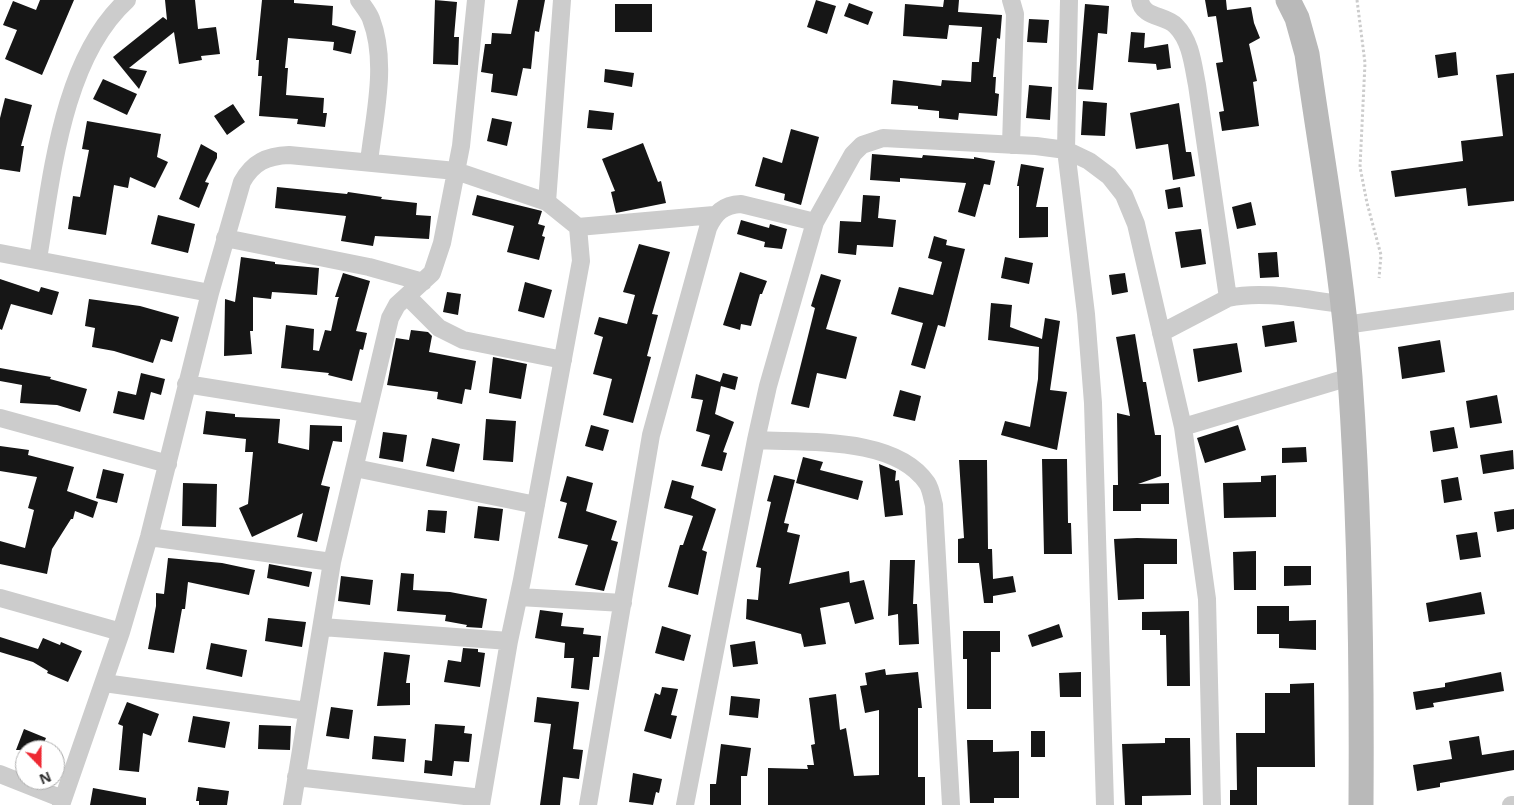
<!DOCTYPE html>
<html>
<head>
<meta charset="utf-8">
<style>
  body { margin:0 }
  #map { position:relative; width:1514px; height:805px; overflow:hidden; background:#fff; font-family:"Noto Sans",sans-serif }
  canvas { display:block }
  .north { position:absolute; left:15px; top:740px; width:50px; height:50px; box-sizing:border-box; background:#fff; border:1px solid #acacac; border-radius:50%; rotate:158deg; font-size:14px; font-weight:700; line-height:20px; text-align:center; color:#2f2f2f }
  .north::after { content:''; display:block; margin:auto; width:18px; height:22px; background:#ee2933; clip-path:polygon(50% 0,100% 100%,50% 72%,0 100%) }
</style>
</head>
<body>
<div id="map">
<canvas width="1514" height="805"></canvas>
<div class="north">N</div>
</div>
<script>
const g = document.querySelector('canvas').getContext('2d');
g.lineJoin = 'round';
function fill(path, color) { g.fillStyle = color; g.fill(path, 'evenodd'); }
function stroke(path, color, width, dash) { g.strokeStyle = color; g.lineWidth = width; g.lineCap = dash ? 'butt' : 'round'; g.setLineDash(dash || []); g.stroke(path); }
fill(new Path2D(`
  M40 0H74L42 75 5 59 17 30 3 25 13 1 36 10Z
  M165 0H195L198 29 216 27 220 54 201 56 202 60 179 64 174 32 129 68 147 71 139 89 113 57 163 17 167 20Z
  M262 0H294V3L333 6 332 25 356 31 351 54 333 50 334 42 288 38 285 68H288L286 95 324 98 323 113H327L325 127 297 124 298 119 259 116 262 76H258L259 60H256Z
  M435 0 457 2 454 37H459L458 65 433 64Z
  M518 0H545L539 32 535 31 531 69 523 68 517 96 491 92 493 74 481 72 485 44H491L492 33 511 34Z
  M816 0 836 6 827 34 807 27Z
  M944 0H959L958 12 1002 15 1000 39 997 38 993 77H996L995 93 999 94 997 116 959 113 958 120 939 118V111L918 109V106L891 104 893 80 941 86 942 80 971 82 972 62H979L982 27 949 25 947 39 903 36 905 4 943 7Z
  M1205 0H1226L1227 10 1251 7 1254 23 1260 38 1249 44 1257 81 1253 82 1259 126 1222 131 1219 112 1224 111 1216 63 1223 62 1216 16 1208 17Z
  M849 3 873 12 868 25 844 16Z
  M615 4H652V32H615Z
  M1085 4 1109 6 1107 34 1098 33 1093 90 1078 89Z
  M1029 19 1049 20 1047 43 1027 42Z
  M1131 32 1145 33 1144 48 1168 44 1171 68 1157 70 1156 64 1128 62Z
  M1456 52 1458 75 1438 78 1435 55Z
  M605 69 634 73 632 87 604 82Z
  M1514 73V201L1468 206 1466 188 1395 197 1391 171 1463 161 1461 141 1503 136 1496 75Z
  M103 79 137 94 127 115 93 99Z
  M1029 85 1052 87 1050 120 1026 118Z
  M5 98 32 105 21 146H24L20 172 0 169V118Z
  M1083 101 1107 103 1105 136 1081 135Z
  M1179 103 1186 152H1191L1195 176 1173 180 1168 144 1136 149 1130 113Z
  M233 104 245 122 227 135 214 116Z
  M589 110 614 113 612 130 587 128Z
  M492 118 512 122 507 146 487 141Z
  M87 121 161 134 157 157 168 162 155 188 130 177 128 188 114 185 106 235 68 229 73 196 80 197 89 150 82 149Z
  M791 129 819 137 801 205 784 200 785 194 755 186 763 157 782 163Z
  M643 143 658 182 661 181 666 203 616 213 611 192 615 191 602 159Z
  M201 144 217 153V158L205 182 209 183 199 208 179 199Z
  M872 154 922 158 923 155 974 159V157L995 161 990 185 984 184 975 217 958 212 966 183 900 178V182L870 180Z
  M1021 164 1044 168 1036 207H1048V237L1019 238V186H1017Z
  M277 187 347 194 348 192 382 197 381 199 417 203 416 215 431 216 429 239 375 236 373 246 341 241 346 216 275 208Z
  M1180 187 1183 207 1168 209 1165 190Z
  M477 195 542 211 538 224 545 226 542 236 545 237 539 260 507 252 514 226 472 215Z
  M863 195 880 196 878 218 896 220 893 247 857 245 856 255 838 253 840 221 861 222Z
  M1251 202 1256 225 1237 229 1232 207Z
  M158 215 195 224 188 253 151 244Z
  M741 220 769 228 770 224 787 229 782 249 764 247 765 242 737 234Z
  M1201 229 1206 264 1181 268 1175 232Z
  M934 236 947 240 946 245 965 249 945 327 938 325 925 369 911 365 923 323 891 314 899 287 933 295 942 262 928 258Z
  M639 244 670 252 652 314 658 315 647 356 651 357 633 423 603 415 612 379 593 374 603 337 594 334 599 317 627 324 635 295 623 292Z
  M1277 252 1279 277 1260 278 1258 253Z
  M241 257 275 262V264L319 268 317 295 272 292 271 299 253 297V331H250L252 354 224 356 225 299 235 302Z
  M1005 257 1033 263 1029 284 1001 278Z
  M740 272 767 281 762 294H760L751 326 741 324 740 330 723 325Z
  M343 273 370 281 356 331 367 333 363 350 360 349 352 381 328 375 329 373 281 368 286 325 314 329 313 350 319 351 325 330 331 331 338 299 339 297H335Z
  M1125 273 1128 292 1112 295 1109 275Z
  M821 274 841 280 826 329 857 337 846 379 817 373 809 408 791 404 815 308 811 306Z
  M0 279 39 292 41 287 59 292 52 315 11 304 2 330 0 329Z
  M525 282 552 290 544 318 518 311Z
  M447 292 461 294 458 315 443 312Z
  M89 299 140 306 179 317 172 342 161 339 153 363 114 351 92 347 95 328 85 326Z
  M991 303 1012 305 1010 327 1042 339 1045 318 1060 321 1050 390 1067 392 1057 450 1001 435 1005 421 1030 427 1038 379 1039 347 988 340Z
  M1294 321 1297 342 1265 347 1262 326Z
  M411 330 428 332 432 336 429 352 476 361 471 390 465 389 462 404 437 399 438 392 387 385 396 338 409 340Z
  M1135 334 1143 382H1146L1155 435H1161V476L1138 484 1169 483V504H1141V511H1113V485H1118L1117 413 1130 416 1116 337Z
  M1440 340 1445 372 1402 379 1398 347Z
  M1237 343 1242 372 1198 382 1193 349Z
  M493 357 527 364 521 399 489 393Z
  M0 368 51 377 50 379 87 389 80 412 57 405 20 403 22 385 0 381Z
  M141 373 165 379 161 395 151 392 144 420 113 413 118 391 136 395Z
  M723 373 738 377 735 390 721 386 715 414 734 422 723 452 727 453 722 471 701 466 710 435 696 431 703 400 691 398 696 374 720 382Z
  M900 390 921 396 915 421 893 416Z
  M1497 395 1502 423 1470 428 1466 401Z
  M206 411 235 414V417L280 419 278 443 309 450 310 425 342 426V442L333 441 321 485 330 487 317 542 297 537 303 513 252 537 239 508 248 504 253 452H245L246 439 203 434Z
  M486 419 516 421 513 462 483 460Z
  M591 425 609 430 603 451 585 446Z
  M1238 425 1246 450 1205 463 1197 438Z
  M1454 427 1458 448 1433 452 1430 431Z
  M383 432 407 435 403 462 379 458Z
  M432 438 460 444 454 472 426 466Z
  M0 446 29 450 28 455 74 467 67 491 98 502 93 518 75 511 73 519H71L52 549 47 574 0 564V541L25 548 34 510 28 508 37 477 0 471Z
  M1306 447 1307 462 1282 463V448Z
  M1513 450 1514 469 1483 474 1480 455Z
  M803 457 823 462 820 470 863 481 858 500 796 483Z
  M1042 459H1067L1068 523H1071L1072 554H1044Z
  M959 460H987L988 549H992L993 579 1013 576 1016 592 993 596V603H984L979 563H958V539L964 538Z
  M879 464 896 471 895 481 899 480 903 515 885 517Z
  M103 469 124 474 117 503 96 498Z
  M774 475 795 480 784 523 789 524 787 532 800 535 789 584 849 571 850 583 864 580 874 619 855 624 849 602 820 608 826 644 804 647 801 634 746 619 747 599 758 600 761 568 756 567 771 502 767 501Z
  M1276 475V517L1224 518 1223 483 1261 482V476Z
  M567 476 593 483 586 511 617 521 611 540 618 542 604 591 575 585 588 545 558 538 567 503 560 501Z
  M1458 477 1462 500 1444 503 1441 480Z
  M672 480 694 486 691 498 716 509 702 550 707 552 698 595 668 587 680 545H683L693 516 664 508Z
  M183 483 217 484 216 527 182 526Z
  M478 506 503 509 499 541 474 538Z
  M1514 509V529L1497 532 1494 512Z
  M428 510 447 511 445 533 426 531Z
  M1477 532 1481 557 1460 560 1456 535Z
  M1137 538 1177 539V564H1144V599L1118 600 1114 539Z
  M1256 551V590H1234L1233 552Z
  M168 558 222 563 255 570 249 595 188 582 185 609H182L174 653 148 649 156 606V593L164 594Z
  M890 560H915L913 604H917L919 644 899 645 898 614 888 616Z
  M269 564 312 572 309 587 267 578Z
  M1284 566H1311V585L1284 586Z
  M401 573 414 574 413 590 450 592 487 599 482 628 466 627 467 625 445 621 446 615 397 611Z
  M341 576 373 580 370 605 338 601Z
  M1481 592 1485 614 1429 622 1426 603Z
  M1257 606H1289V621L1316 620V650L1279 648V634H1257Z
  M540 610 563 613 561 626 584 628 583 634 601 636 599 657H593L589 690 571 688 574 658H564L565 643 535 638Z
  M1189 611 1190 686H1167L1166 635H1160V630H1142V612Z
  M268 618 306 622 302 647 265 641Z
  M1059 624 1063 637 1032 647 1028 635Z
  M662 626 691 635 684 661 655 653Z
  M963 631H1000V652H991V709H967V659H963Z
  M0 637 38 649 43 638 60 645 61 642 82 651 68 682 47 673 48 671 33 662 0 652Z
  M755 641 758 664 733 667 730 645Z
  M211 643 247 650 242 677 206 669Z
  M463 648 478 649V652L485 653 480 687 444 682 448 660 461 662Z
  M384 652 410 655 406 683H410V705L377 706Z
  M885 669 886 675 918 672 922 708H918V777H925V805H768V768L808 769 807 765H814L811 745 815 744 809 698 836 694 840 730 846 728 854 776 879 775V710L865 713 860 686 867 685 865 673Z
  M1081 672V697H1060L1059 673Z
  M1501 672 1504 691 1433 703 1434 707 1416 710 1413 692 1445 687V683Z
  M1314 683 1315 767H1257V805H1230V790H1237L1236 733H1265V693H1290V684Z
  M662 687 678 689 671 715 677 716 671 739 644 731 655 693 660 695Z
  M731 696 760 699 758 718 729 715Z
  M537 697 579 702 573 749 583 750 579 779 563 777 560 805H540L551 724 534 722Z
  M127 702 159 714 151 736 143 733 139 772 119 770 123 726 118 724Z
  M331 707 353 710 349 739 326 736Z
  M193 716 230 722 225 748 188 742Z
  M435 724 465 726 464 733 472 734 469 762 454 761 452 776 424 773 425 760 432 761Z
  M259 725 291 726 290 750 258 749Z
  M24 729 46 738 41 750H16Z
  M1031 731H1045V757H1031Z
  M374 736 406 739 404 762 372 759Z
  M1479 736 1482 755 1514 750V770L1440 783V787L1417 791 1413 765 1452 759 1449 741Z
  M1165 738H1190L1191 795 1142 796V805H1125L1122 744 1165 743Z
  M967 740H993V752L1019 751V798H994V803H970Z
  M721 744 751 748 747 776H741V805H710V784H716Z
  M633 773 662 779 659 793 656 792 653 805 629 802Z
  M198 787 229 791 227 805H199V801H196Z
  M93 788 146 798V805H90Z`), '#161616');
stroke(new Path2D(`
  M1357 0 1365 63 1360 167 1367 203 1381 255 1379 278`), '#ccc', 3, [2.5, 2.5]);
stroke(new Path2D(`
  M359 0C363 6 369 13 371 19 388 63 374 117 369 162
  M1069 0 1066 150 1086 314 1093 403 1105 805
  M1140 0C1142 18 1166 15 1176 26 1191 41 1193 65 1197 85L1228 298
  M1011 145 1015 14 1011 0
  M547 202 562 0
  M578 227 714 215
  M225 238 369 267 423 282
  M0 253 210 293
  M38 259C52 176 62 59 127 0
  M407 296 439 328 463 340 563 360
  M1345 325 1514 301
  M1161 333 1228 298C1265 290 1305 300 1342 304
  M186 384 367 413
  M0 418 168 464
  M1183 427 1350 377
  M756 440C807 443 895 436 927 483 931 489 932 498 934 505L951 805
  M355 468 536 505
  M149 537 332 562
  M519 597 623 603
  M0 598 121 632
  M322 627 509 641
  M104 683 307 711
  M0 774 63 799
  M296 777 482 798
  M61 805 121 632 149 537 210 293 242 182C253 162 267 156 289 155L456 171 547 202 578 227 581 261 522 580 509 641 481 805
  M292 805 332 562 390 318 397 305 432 273 442 243 461 146 476 0
  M588 805 651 435 708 228C715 213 723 205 741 204L815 222
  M685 805 756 440 768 386 815 222 853 154 862 145 883 138 1036 146 1066 150 1089 161 1109 176 1124 195 1136 224 1183 427 1207 599 1212 805
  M1511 805H1514`), '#ccc', 18);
stroke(new Path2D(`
  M1288 0 1297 18 1307 54C1322 161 1342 269 1350 377 1360 519 1362 663 1361 805`), '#b9b9b9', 25);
</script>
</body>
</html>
